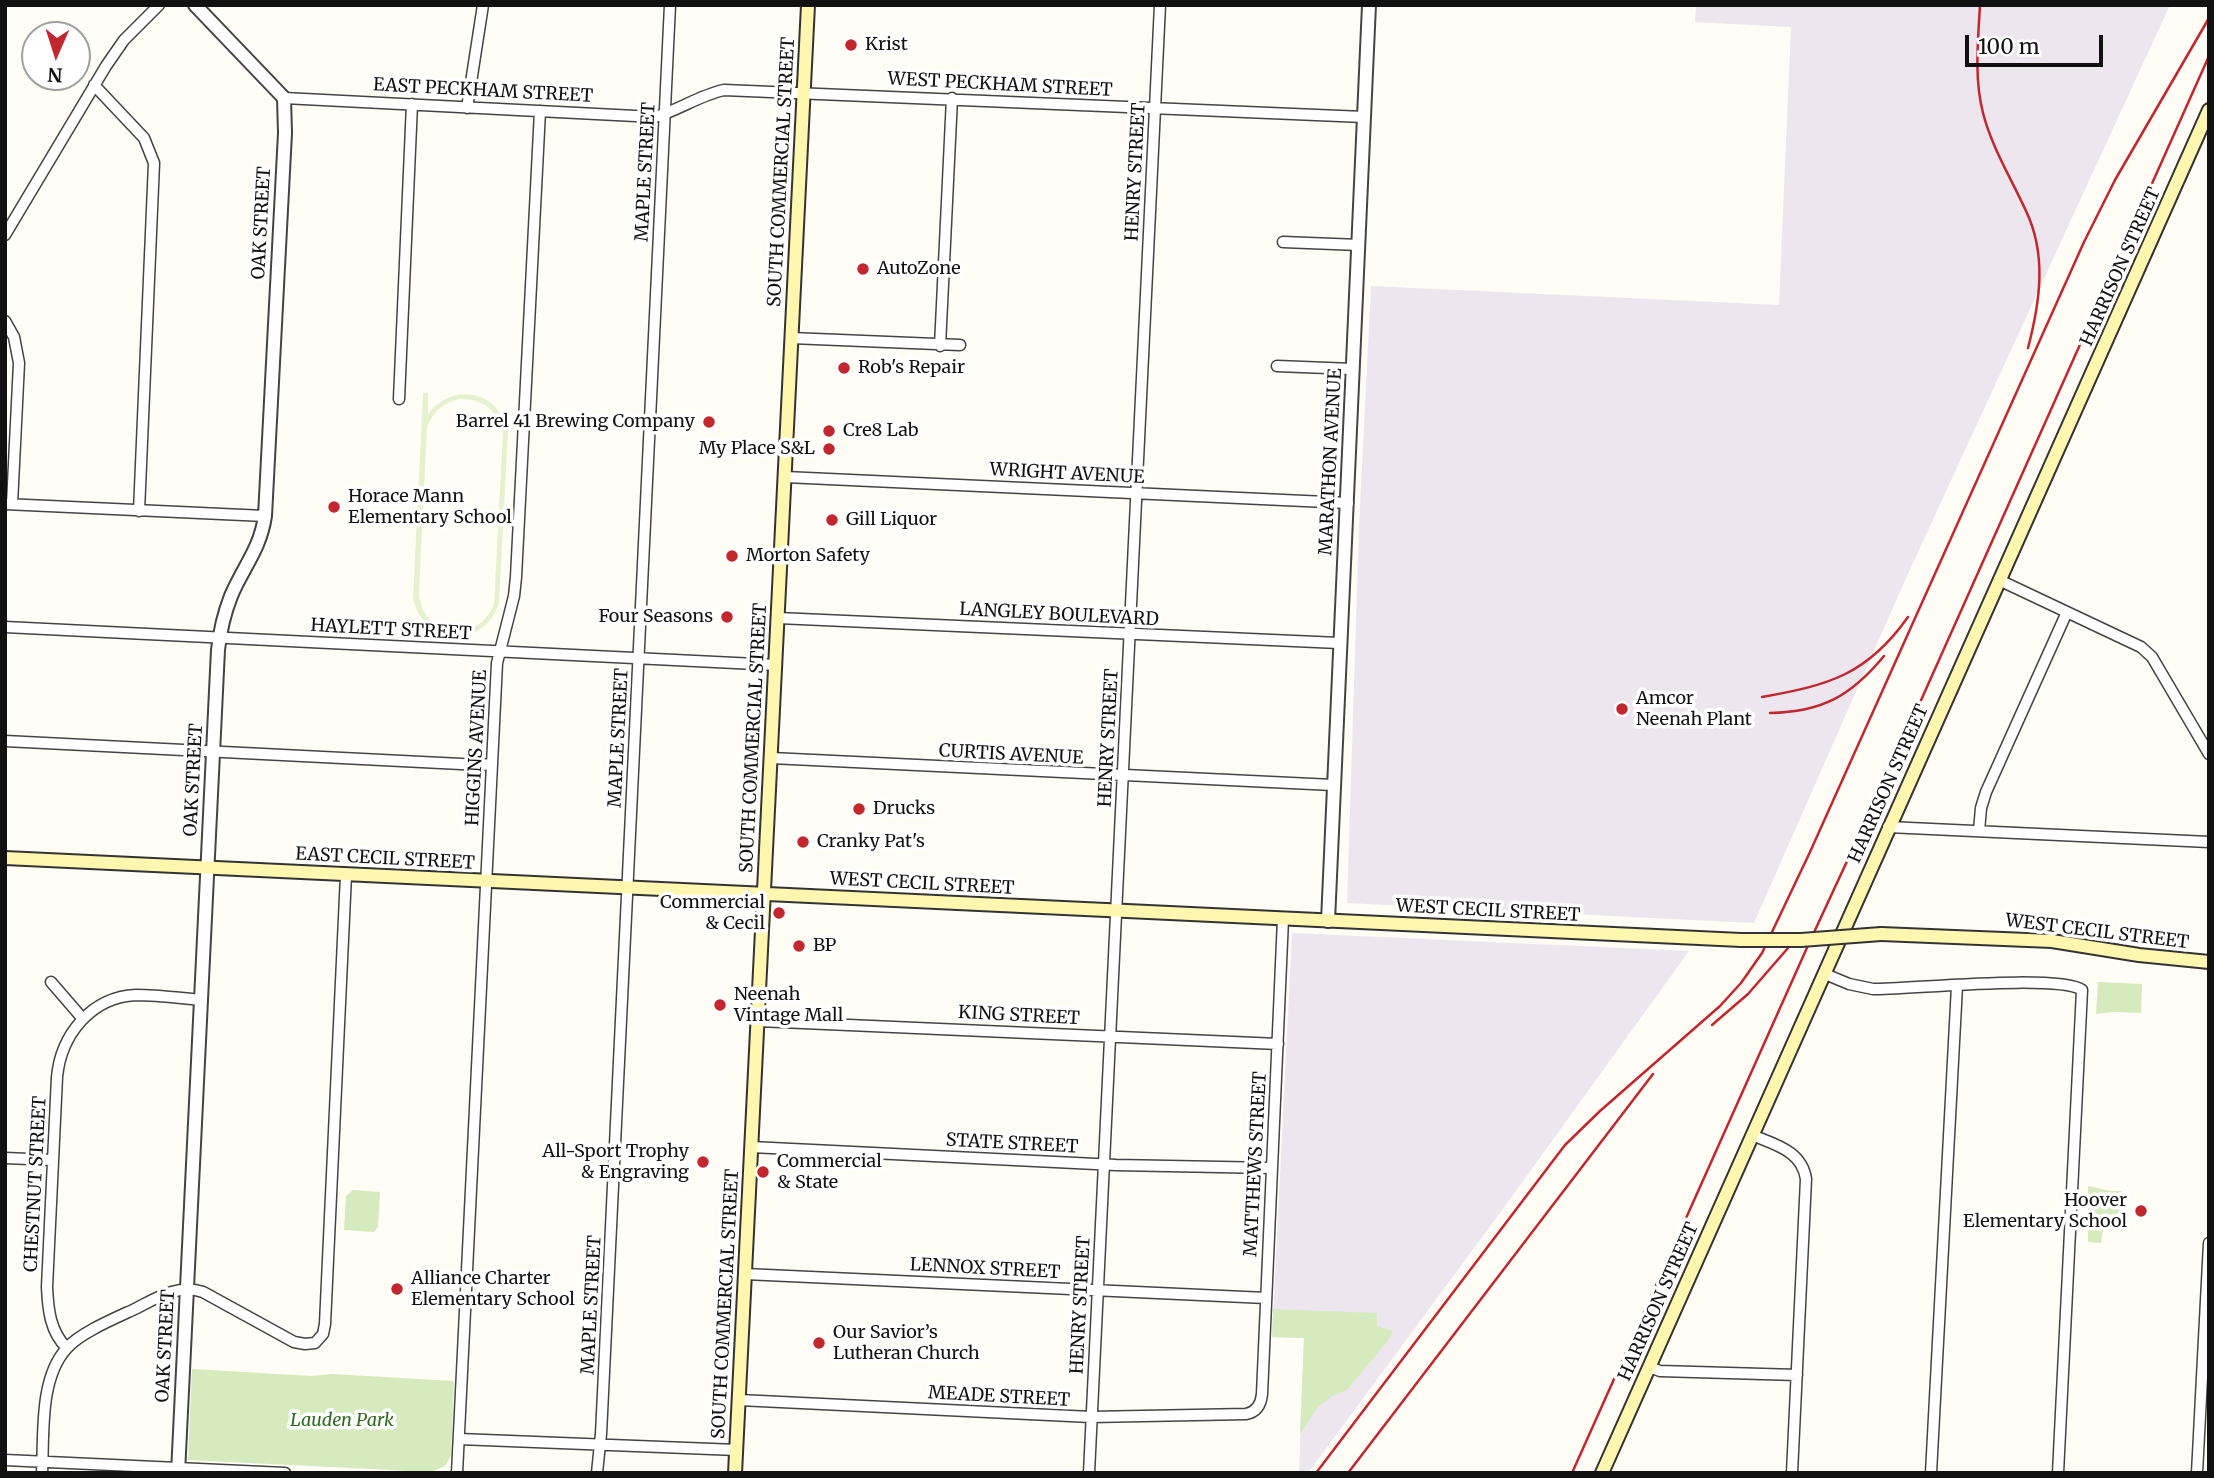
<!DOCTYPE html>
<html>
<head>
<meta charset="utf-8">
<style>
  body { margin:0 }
  #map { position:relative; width:2214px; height:1478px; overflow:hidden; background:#fffdf5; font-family:Merriweather,serif }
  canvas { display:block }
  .frame { position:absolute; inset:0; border:7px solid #111; pointer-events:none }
  .north { position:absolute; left:21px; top:21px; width:70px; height:70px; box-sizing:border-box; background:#fff; border:2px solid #a0a0a0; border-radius:50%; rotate:183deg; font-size:19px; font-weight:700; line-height:28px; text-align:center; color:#111 }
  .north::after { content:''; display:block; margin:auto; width:24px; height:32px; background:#c4262e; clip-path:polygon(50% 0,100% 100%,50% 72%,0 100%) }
  .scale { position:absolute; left:1965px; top:35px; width:138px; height:32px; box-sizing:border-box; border:4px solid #111; border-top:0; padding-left:9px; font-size:21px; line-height:24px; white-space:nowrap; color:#111; -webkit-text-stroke:5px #fff; paint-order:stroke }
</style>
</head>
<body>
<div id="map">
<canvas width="2214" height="1478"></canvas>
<div class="frame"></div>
<div class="north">N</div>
<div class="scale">100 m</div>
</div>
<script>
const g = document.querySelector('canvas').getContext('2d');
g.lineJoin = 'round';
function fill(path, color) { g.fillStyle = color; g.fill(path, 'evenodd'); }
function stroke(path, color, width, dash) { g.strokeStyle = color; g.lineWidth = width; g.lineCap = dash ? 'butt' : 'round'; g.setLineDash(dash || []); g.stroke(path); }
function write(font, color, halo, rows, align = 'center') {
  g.font = font + ' Merriweather,serif'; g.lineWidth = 7; g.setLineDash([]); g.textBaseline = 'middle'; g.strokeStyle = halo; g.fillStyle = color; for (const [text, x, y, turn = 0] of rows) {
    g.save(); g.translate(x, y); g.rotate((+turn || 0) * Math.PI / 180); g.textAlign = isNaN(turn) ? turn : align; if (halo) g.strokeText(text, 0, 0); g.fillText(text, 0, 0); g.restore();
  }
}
fill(new Path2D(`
  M1696 5H2170L1907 576 1754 923 1347 903 1359 527 1371 286 1779 305 1791 27 1695 22Z
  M1292 933 1689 951 1508 1202 1308 1473H1299L1304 1338 1272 1337Z`), '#eee6ef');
fill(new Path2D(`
  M2098 982 2142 984 2141 1013 2113 1012 2096 1014Z
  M2088 1186 2111 1191H2121V1225L2104 1224 2101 1243 2088 1242Z
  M353 1190 380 1192 378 1227 374 1232 344 1230 346 1196Z
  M1273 1309 1377 1313V1326L1393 1331 1390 1338 1347 1390 1332 1396 1318 1407 1300 1434 1304 1338 1272 1337Z
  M192 1369 312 1376 332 1374 454 1381 451 1456 445 1466 431 1472 188 1460Z`), '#d5ebbd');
fill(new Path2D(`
  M423 393H428V414C453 381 499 391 508 431L499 603C484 650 424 646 413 599ZM459 399C482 398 498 410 503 433L494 604C478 645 422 638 419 593L427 427C433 412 443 403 459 399Z`), '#e6f2cf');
const minor = new Path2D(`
  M94 85 144 138 154 163 139 511
  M284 98 655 117C679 110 700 95 724 90L1364 117
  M467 108 483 5
  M5 235 106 66 124 40 159 5
  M1283 242 1359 245
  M5 321 14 337 19 363 12 504
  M791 338 960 345
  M940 346 952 98
  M1277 366 1353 369
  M399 399 412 104
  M785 477 1348 503
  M5 504 265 516
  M1999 580 2141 647 2152 657 2209 754
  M778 618 1339 643
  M5 627 776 665
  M5 741 481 765 491 764
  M771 758 1333 785
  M1888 827 2209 842
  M1979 831 1981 808 1986 792 2067 612
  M1825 974 1849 984 1873 989C1911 989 2058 974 2082 990L2058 1473
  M51 982 83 1019
  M758 1021 1278 1044
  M1752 1135C1776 1145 1802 1151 1806 1179L1792 1473
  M751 1147 1116 1165 1272 1168
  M5 1158 53 1160
  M745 1274 1266 1298
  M67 1348C50 1332 48 1309 47 1287L57 1077C61 1035 91 997 136 995 157 995 179 998 201 1000
  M1649 1367 1660 1371 1797 1375
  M739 1400 1091 1417 1246 1414C1257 1412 1261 1404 1262 1394L1283 919
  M459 1439 737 1450
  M5 1460 285 1473
  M42 1473C44 1435 39 1378 67 1348 81 1332 118 1317 137 1308 158 1297 179 1284 203 1292L294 1342 305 1344 315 1343 323 1334 325 1324 346 875
  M457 1473 497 663 514 596 516 577 540 111
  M597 1473 601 1434 670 5
  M1089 1473 1160 5
  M1931 1473 1957 986
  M2197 1473 2209 1243`);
const tertiary = new Path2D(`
  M1328 921 1369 5
  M178 1473 218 650C220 631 224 614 231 596 243 567 260 550 265 516L285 133 284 98 195 5`);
const secondary = new Path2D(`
  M5 858 1741 940
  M1881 934 2052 941 2139 955 2209 962
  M735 1473 808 5
  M1602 1473 2209 110`);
stroke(minor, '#444', 13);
stroke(tertiary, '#444', 16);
stroke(secondary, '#333', 16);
stroke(minor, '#fff', 10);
stroke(tertiary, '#fff', 12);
stroke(secondary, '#fff6b0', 12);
stroke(new Path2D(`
  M1980 5C1978 41 1974 78 1983 113 1992 148 2011 178 2026 211 2047 255 2040 302 2028 348
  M1762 697C1829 685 1867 675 1908 617
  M1770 713C1822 712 1851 696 1884 656
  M1712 1025 1748 994 1788 948
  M1316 1473 1565 1145 1600 1111 1720 1006 1741 983 1762 953 1810 852 2084 242 2115 180 2209 18
  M1348 1473 1653 1074
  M1572 1473 1810 941 1901 745 2209 56`), '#c4262e', 2.5);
const secondaryBridge = new Path2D(`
  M1741 940H1801L1881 934`);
stroke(secondaryBridge, '#333', 16, []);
stroke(secondaryBridge, '#fff6b0', 12);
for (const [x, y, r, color] of [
  [851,45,7,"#c4262e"],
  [863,269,7,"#c4262e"],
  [844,368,7,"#c4262e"],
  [709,422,7,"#c4262e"],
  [829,431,7,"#c4262e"],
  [829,449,7,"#c4262e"],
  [334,507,7,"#c4262e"],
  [832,520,7,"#c4262e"],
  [732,556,7,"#c4262e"],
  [727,617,7,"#c4262e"],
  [1622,709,7,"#c4262e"],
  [859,809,7,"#c4262e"],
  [803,842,7,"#c4262e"],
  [779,913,7,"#c4262e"],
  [799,946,7,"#c4262e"],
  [720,1005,7,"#c4262e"],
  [703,1162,7,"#c4262e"],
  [763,1172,7,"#c4262e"],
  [2141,1211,7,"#c4262e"],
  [397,1289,7,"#c4262e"],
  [819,1343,7,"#c4262e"]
]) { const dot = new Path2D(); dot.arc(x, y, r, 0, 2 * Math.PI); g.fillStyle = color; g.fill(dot); stroke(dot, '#fff', 2.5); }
write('18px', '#111', '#fff', [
  ["Krist",865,45],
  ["AutoZone",877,269],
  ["Rob's Repair",858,368],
  ["Barrel 41 Brewing Company",695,422,"right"],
  ["Cre8 Lab",843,431],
  ["My Place S&L",815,449,"right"],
  ["Horace Mann",348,497],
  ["Elementary School",348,518],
  ["Gill Liquor",846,520],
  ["Morton Safety",746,556],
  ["Four Seasons",713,617,"right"],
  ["Amcor",1636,699],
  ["Neenah Plant",1636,720],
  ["Drucks",873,809],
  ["Cranky Pat's",817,842],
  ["Commercial",765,903,"right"],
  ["& Cecil",765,924,"right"],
  ["BP",813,946],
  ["Neenah",734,995],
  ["Vintage Mall",734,1016],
  ["All-Sport Trophy",689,1152,"right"],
  ["& Engraving",689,1173,"right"],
  ["Commercial",777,1162],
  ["& State",777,1183],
  ["Hoover",2127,1201,"right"],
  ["Elementary School",2127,1222,"right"],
  ["Alliance Charter",411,1279],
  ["Elementary School",411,1300],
  ["Our Savior’s",833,1333],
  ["Lutheran Church",833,1354]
], 'left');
write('18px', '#111', '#fff', [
  ["WEST PECKHAM STREET",1000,85,3],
  ["EAST PECKHAM STREET",483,91,3],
  ["MAPLE STREET",646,172,-87],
  ["SOUTH COMMERCIAL STREET",782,172,-87],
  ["HENRY STREET",1136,172,-87],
  ["OAK STREET",262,223,-87],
  ["HARRISON STREET",2121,267,-66],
  ["MARATHON AVENUE",1331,462,-87],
  ["WRIGHT AVENUE",1067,474,3],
  ["LANGLEY BOULEVARD",1059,615,3],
  ["HAYLETT STREET",391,630,3],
  ["MAPLE STREET",619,738,-87],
  ["SOUTH COMMERCIAL STREET",754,738,-87],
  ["HENRY STREET",1109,738,-87],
  ["HIGGINS AVENUE",477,748,-87],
  ["CURTIS AVENUE",1011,755,3],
  ["OAK STREET",194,780,-87],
  ["HARRISON STREET",1889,784,-66],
  ["EAST CECIL STREET",385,859,3],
  ["WEST CECIL STREET",922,884,3],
  ["WEST CECIL STREET",1488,911,3],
  ["WEST CECIL STREET",2097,932,7],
  ["KING STREET",1019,1016,3],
  ["STATE STREET",1012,1144,3],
  ["MATTHEWS STREET",1256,1164,-87],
  ["CHESTNUT STREET",36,1184,-87],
  ["LENNOX STREET",985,1269,3],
  ["HARRISON STREET",1659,1302,-66],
  ["SOUTH COMMERCIAL STREET",726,1304,-87],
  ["MAPLE STREET",592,1305,-87],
  ["HENRY STREET",1081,1305,-87],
  ["OAK STREET",166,1346,-87],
  ["MEADE STREET",999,1397,3]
]);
write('italic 18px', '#2f6b1f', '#fff', [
  ["Lauden Park",342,1421]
]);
</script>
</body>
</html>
